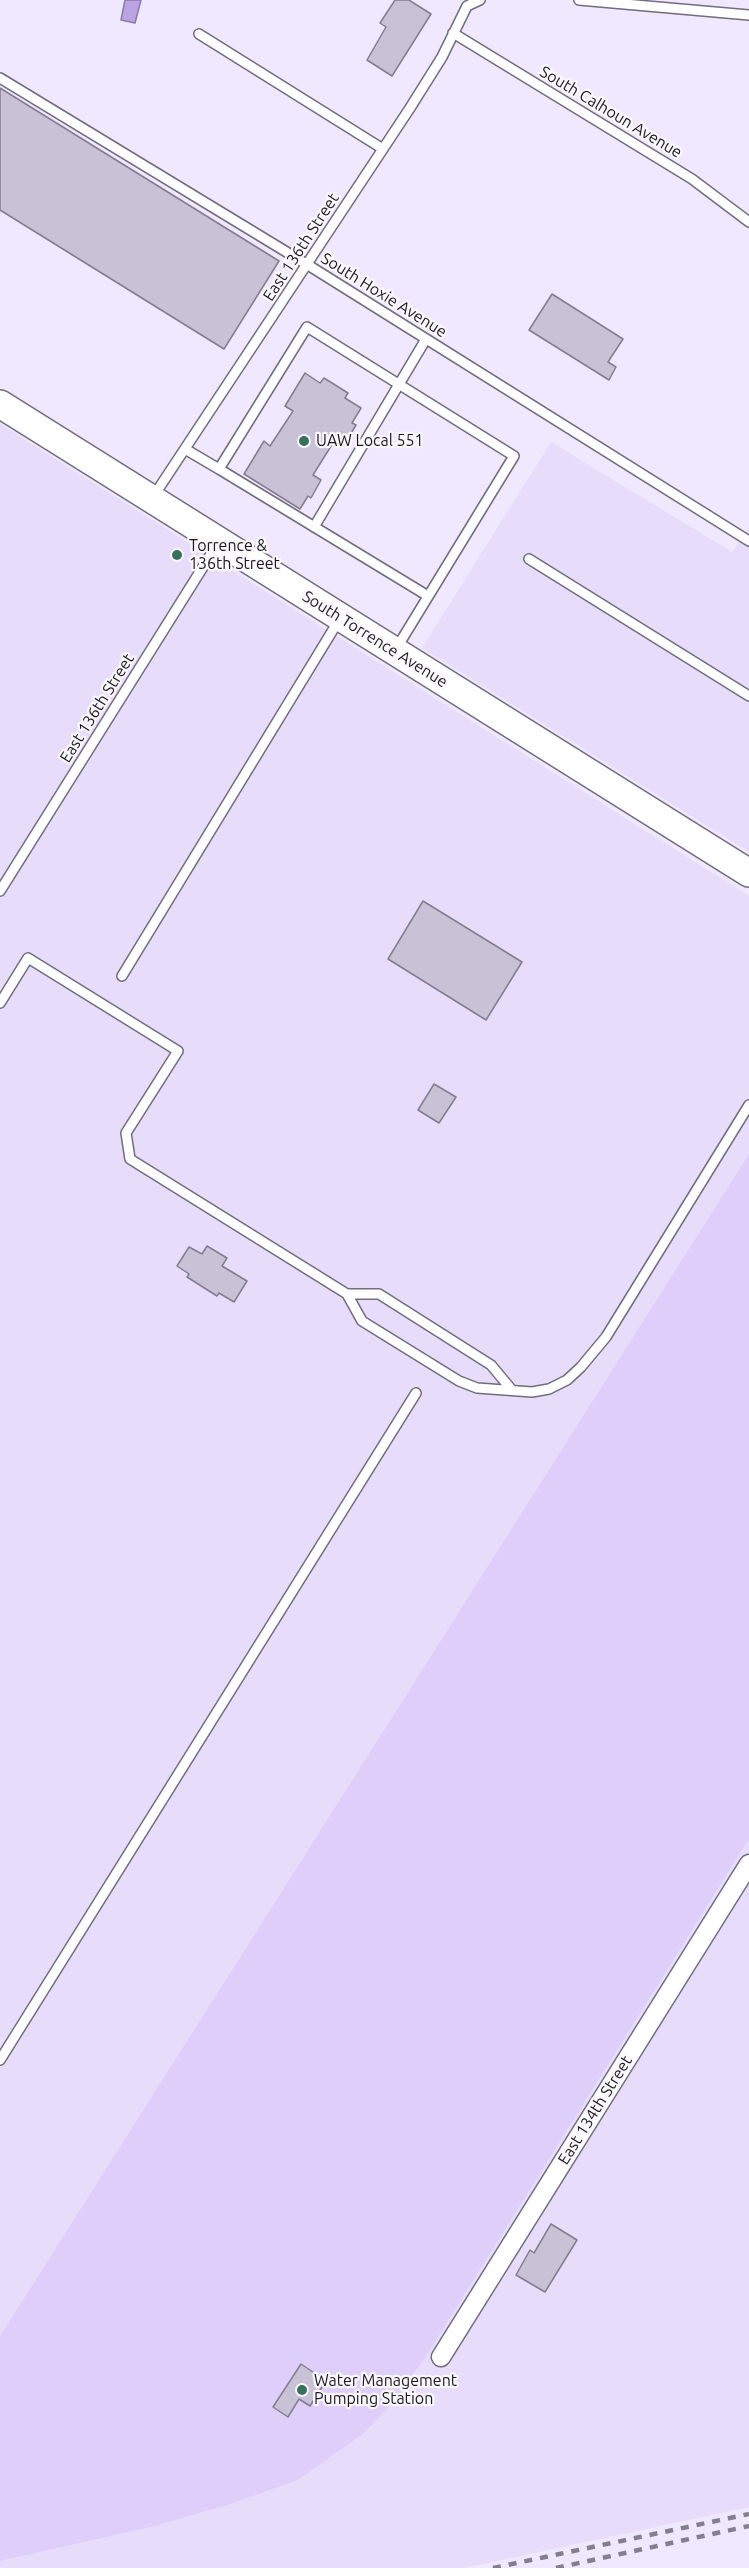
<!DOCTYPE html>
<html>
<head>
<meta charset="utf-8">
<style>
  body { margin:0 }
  canvas { display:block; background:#efe8fe }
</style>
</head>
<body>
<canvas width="749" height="2568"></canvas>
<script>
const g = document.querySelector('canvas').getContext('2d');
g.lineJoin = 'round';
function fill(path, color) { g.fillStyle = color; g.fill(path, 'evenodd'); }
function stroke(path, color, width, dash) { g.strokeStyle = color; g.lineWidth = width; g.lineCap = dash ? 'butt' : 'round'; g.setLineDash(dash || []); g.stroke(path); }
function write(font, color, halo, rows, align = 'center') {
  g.font = font + ' Ubuntu,sans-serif'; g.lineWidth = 4.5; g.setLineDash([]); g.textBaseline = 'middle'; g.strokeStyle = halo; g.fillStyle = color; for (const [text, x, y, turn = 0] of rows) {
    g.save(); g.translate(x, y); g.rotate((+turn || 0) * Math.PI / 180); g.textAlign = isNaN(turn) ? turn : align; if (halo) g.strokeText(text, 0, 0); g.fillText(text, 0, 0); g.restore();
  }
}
fill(new Path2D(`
  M0 424 749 896V1154L0 2336Z
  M551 442 732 552 749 527V852L422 648Z
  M749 1839V2507L464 2568H0V2561L151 2527 231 2504 298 2480 363 2434 389 2407 425 2358Z`), '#e7ddfb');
fill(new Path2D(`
  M749 1154V1839L425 2358 389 2407 363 2434 298 2480 231 2504 151 2527 0 2561V2336Z`), '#ddcff9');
const water = new Path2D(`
  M125 0H141L135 23 121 20Z`);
fill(water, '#baa4e3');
stroke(water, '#8a7aa8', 1.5);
const building = new Path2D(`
  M395 0H409L431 14 392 76 367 60 386 27 380 23Z
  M0 88 279 261 224 349 0 210Z
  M552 294 623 339 608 362 616 367 609 380 529 330Z
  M305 373 320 383 324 378 348 393 345 398 361 408 352 423 356 425 347 440 338 435 313 475 321 480 311 498 308 496 300 509 244 474 264 441 270 446 293 411 285 406Z
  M423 901 522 962 486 1020 388 959Z
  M434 1084 456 1097 439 1123 418 1110Z
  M207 1246 227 1258 222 1266 247 1281 234 1302 219 1293 217 1296 187 1277 189 1274 177 1266 189 1247 202 1254Z
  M551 2224 577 2240 545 2292 516 2275 530 2250 534 2253Z
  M301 2364 326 2381 310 2406 299 2399 288 2417 273 2407Z`);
fill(building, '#c9c2d7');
stroke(building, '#837d90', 1.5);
const service = new Path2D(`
  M579 0 749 15
  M453 33 692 179 749 222
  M199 34 383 149
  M0 78 308 265 749 541
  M185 449 219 469 307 327 514 456 396 649
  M219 469 428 596
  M153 497 410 108 442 57 467 6 480 0
  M314 527 426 339
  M529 559 749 696
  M0 891 218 543
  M122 976 339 620
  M0 1003 28 958 178 1051 126 1133 130 1159 347 1294 362 1321 459 1381 477 1388 532 1392 549 1389 567 1380 581 1367 606 1337 749 1105
  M347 1294H379L491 1365 511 1389
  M0 2060 416 1393`);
const minor = new Path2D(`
  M441 2357 749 1864`);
const secondary = new Path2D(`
  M0 404 749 873`);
stroke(service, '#726c7f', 12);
stroke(minor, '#726c7f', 21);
stroke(secondary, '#726c7f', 30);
stroke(service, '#fff', 9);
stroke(minor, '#fff', 18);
stroke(secondary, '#fff', 27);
stroke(new Path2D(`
  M493 2568 749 2514
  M556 2568 749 2526`), '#847f8e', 4.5, [8, 8]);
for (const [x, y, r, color] of [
  [304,441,6,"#36715b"],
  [177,555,6,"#36715b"],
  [302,2390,6,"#36715b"]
]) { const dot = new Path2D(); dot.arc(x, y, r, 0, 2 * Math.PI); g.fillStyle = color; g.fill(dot); stroke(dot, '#faf8fd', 2); }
write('16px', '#1b1820', '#faf8fd', [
  ["South Calhoun Avenue",611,112,31],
  ["East 136th Street",301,247,-57],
  ["South Hoxie Avenue",384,295,32],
  ["South Torrence Avenue",375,639,32],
  ["East 136th Street",97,708,-58],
  ["East 134th Street",595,2110,-58]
]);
write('16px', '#1b1820', '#faf8fd', [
  ["UAW Local 551",316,441],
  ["Torrence &",189,546],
  ["136th Street",189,564],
  ["Water Management",314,2381],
  ["Pumping Station",314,2399]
], 'left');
</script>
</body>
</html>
